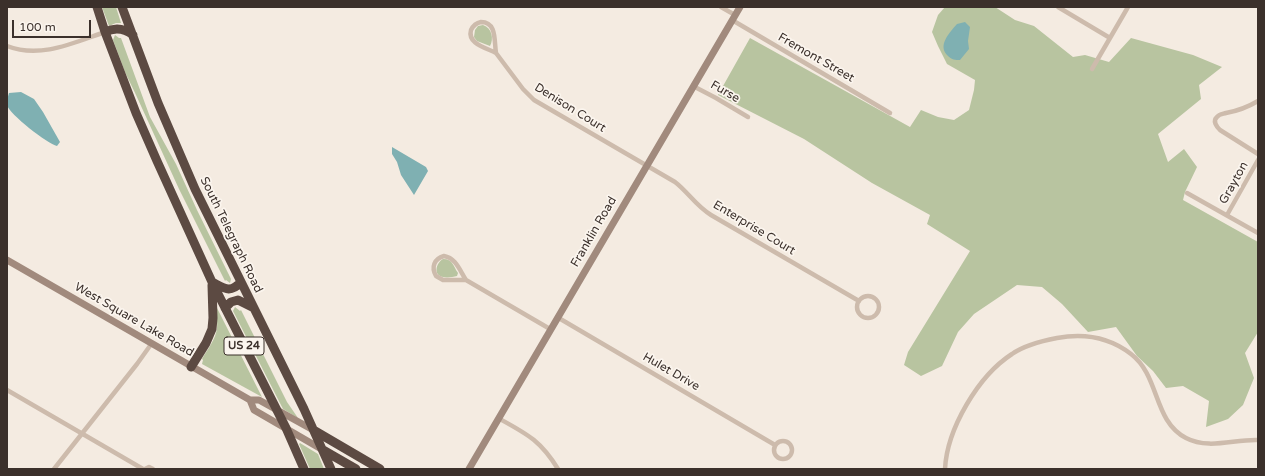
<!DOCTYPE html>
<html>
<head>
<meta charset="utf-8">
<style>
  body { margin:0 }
  #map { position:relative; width:1265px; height:476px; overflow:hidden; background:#f4ebe1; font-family:"Varela Round",sans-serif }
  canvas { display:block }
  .frame { position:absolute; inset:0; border:8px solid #3b302b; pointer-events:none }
  .scale { position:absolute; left:12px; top:20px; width:79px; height:18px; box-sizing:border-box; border:2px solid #3b302b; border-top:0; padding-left:5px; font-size:12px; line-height:14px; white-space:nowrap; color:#3b302b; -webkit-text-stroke:3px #fbf5ee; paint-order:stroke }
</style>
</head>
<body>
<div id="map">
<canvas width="1265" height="476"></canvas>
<div class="frame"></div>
<div class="scale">100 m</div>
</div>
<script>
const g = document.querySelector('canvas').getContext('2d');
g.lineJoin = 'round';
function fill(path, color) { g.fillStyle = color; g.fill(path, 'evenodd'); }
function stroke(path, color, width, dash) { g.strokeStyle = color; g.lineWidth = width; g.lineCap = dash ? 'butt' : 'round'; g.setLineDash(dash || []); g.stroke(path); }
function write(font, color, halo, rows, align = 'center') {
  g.font = font + ' "Varela Round",sans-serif'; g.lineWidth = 3.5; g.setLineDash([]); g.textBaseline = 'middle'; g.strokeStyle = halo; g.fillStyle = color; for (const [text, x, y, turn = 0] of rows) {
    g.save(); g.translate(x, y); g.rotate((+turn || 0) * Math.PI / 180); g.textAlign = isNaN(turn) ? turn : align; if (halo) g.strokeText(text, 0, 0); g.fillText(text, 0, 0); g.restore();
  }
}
fill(new Path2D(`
  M102 7H116L121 23H116L109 26Z
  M945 7H995L1015 20 1034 26 1073 57 1085 55 1109 62 1131 38 1193 55 1222 67 1199 85 1201 99 1158 134 1168 162 1184 149 1197 167 1185 192 1183 200 1258 242V332L1245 353 1254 378 1243 405 1228 419 1206 427 1209 401 1183 386 1166 388 1153 371 1137 356 1116 327 1088 332 1062 304 1042 287 1017 285 974 314 958 332 942 366 921 376 904 365 908 352 970 251 927 224 930 215 872 183 804 139 718 95 750 38 910 127 921 110 938 117 954 120 969 110 974 90 975 80 947 64 938 46 932 32 938 15Z
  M483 25C492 28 494 39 490 46L477 41 474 37 475 30 478 26Z
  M115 35 119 38H121L150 117 176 164 197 210 231 279 230 283 226 280 225 281 179 189 136 95 125 72 113 40Z
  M443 259C453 259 453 266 458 273L457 276C453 277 447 278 443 277 433 275 436 263 443 259Z
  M214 303 217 308 262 397 202 364 203 360 202 359C207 350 216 339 217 328 218 320 215 311 214 303Z
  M235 307 240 311 241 310 287 402 298 418 283 409 233 311Z
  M299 444 300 443 318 454 324 469H310Z`), '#b8c4a0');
fill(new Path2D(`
  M965 22 970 27 968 41 969 49 960 60C955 60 952 60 948 56 937 46 949 33 957 24Z
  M21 92 34 99 43 112 60 142 57 146C48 144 9 114 7 105 6 101 8 97 9 93Z
  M392 147 426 167 428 171 414 195 401 175 397 162 392 154Z`), '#7fb0b2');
stroke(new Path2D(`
  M721 7 735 15
  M1058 7 1110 38
  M732 20 890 113
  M481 22C497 22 494 41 496 53 487 48 467 44 471 30 473 26 476 23 481 22Z
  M7 46C40 59 73 43 105 32
  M496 53 523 89 534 100 675 182C688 192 696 206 711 215L859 301
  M1092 69 1128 7
  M693 86 716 98 748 117
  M1258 101C1248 107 1237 111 1226 113 1223 114 1219 114 1217 117 1212 121 1217 127 1220 130L1258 154
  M1187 193 1258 233
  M1227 215 1258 160
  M444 256C456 258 460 271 466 280H443L436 276C431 267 434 259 444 256Z
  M466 280 550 329
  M857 307a11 11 0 1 1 22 0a11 11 0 1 1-22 0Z
  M557 317 775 445
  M7 390 143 469
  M498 418C527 434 540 440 558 469
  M774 450a9 9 0 1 1 18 0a9 9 0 1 1-18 0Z
  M54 469 137 364 152 343
  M145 469 149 467 153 469
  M945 469C947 429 978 376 1012 354 1025 345 1041 341 1057 338 1084 333 1109 337 1131 354 1160 376 1153 421 1186 438 1209 450 1234 439 1258 440`), '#cdbbac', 4.5);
stroke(new Path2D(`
  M7 260 250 400H259L315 431
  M250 400 254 410 323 450
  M469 469 740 7`), '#a18a7d', 7);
stroke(new Path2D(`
  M97 7 105 32 136 113 157 161 212 282 286 428 304 469
  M122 7 158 103 195 189 304 409 331 469
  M105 32C115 27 124 28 133 35
  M212 282C224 288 230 294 241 282
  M225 308 231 302 238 300 254 308
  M191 367 206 343 212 329 213 318 212 285
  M315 431 380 469
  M323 450 356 469`), '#5c4a42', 9);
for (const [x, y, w] of [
  [244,346,40]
]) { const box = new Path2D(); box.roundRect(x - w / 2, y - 9, w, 18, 3); g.fillStyle = '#fbf5ee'; g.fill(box); stroke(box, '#3b302b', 1); }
write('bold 11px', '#3b302b', null, [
  ["US 24",244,346]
]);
write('12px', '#3b302b', '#fbf5ee', [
  ["Fremont Street",816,58,30],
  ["Furse",725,92,30],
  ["Denison Court",570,108,32],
  ["Grayton",1234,183,-61],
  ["Enterprise Court",754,228,31],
  ["Franklin Road",594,232,-60],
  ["South Telegraph Road",231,235,64],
  ["West Square Lake Road",134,320,30],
  ["Hulet Drive",671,372,30]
]);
</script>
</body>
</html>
